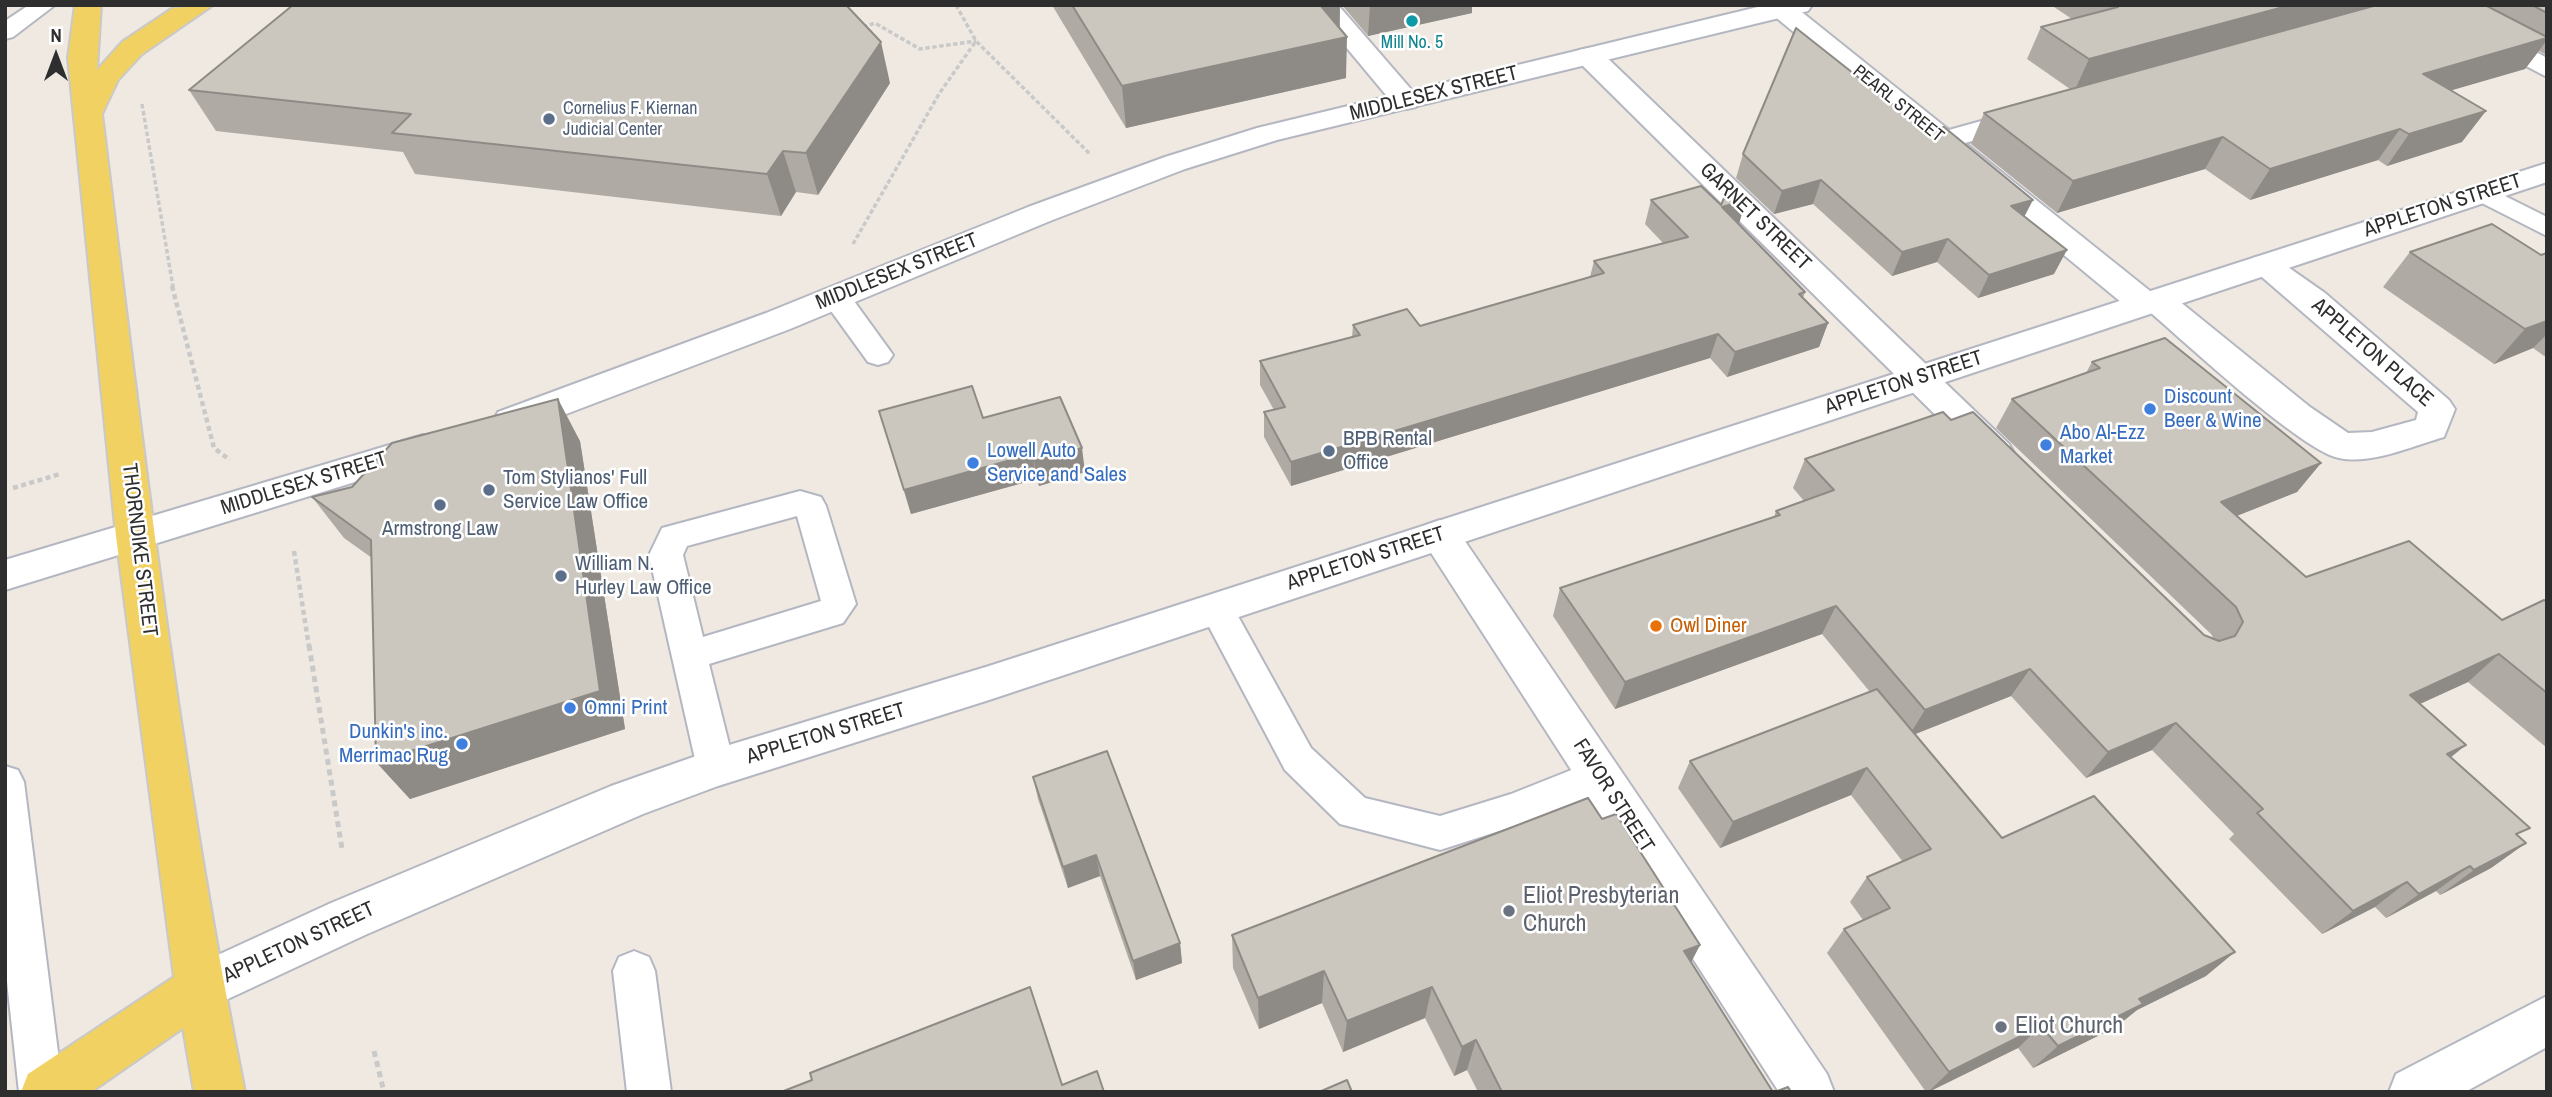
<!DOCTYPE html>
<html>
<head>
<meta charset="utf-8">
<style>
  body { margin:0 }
  #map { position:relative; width:2552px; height:1097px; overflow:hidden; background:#efe9e1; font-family:"Archivo Narrow",sans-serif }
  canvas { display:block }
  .frame { position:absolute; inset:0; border:7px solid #2e2e2e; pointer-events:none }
  .north { position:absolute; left:21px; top:21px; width:70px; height:70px; -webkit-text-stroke:5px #fff; paint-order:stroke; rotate:0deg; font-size:19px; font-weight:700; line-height:28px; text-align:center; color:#2e2e2e }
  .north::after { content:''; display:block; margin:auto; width:24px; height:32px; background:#2e2e2e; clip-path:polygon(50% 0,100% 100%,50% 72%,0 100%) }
</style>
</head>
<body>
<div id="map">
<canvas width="2552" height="1097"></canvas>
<div class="frame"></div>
<div class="north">N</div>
</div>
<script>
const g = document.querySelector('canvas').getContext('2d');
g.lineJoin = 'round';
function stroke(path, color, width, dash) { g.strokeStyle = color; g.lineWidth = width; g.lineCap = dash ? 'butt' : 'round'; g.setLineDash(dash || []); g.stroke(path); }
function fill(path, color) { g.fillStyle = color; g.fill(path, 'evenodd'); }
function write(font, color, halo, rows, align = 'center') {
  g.font = font + ' "Archivo Narrow",sans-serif'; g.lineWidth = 5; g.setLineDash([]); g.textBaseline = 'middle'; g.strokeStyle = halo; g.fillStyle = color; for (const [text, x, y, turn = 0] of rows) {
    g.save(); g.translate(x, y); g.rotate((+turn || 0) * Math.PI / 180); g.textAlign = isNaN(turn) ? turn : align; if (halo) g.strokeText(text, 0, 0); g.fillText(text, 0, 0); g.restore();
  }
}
const service = new Path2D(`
  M29 5H55L13 37 5 39V21Z
  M2483 185 2547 217V236L2474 199 2470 193 2474 187Z
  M836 288 846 290 888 348 893 355 888 362 878 365 868 362 826 304 822 297 826 290Z
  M800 491 821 497 826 506 856 604 843 623 709 664 735 768 729 780 716 784 703 780 697 768 649 555 662 528ZM797 516 821 601 703 637 683 555 687 546Z
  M1216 594 1228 598 1311 748 1365 798 1440 816 1511 794 1599 759 1612 763 1618 775 1612 787 1530 821 1440 850 1340 824 1285 770 1199 608 1204 598Z
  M5 766 18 770 24 782 63 1092H19L5 963Z
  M634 951 649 957 655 971 671 1092H627L613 971 619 957Z`);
const minor = new Path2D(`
  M1311 5H1338L1416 95 1420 101 1416 107 1406 109 1396 107Z
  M1772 5H1793L1949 130 2028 108 2038 111 2042 117 2038 123 1965 143 2150 291 2168 292 2310 407 2348 433 2372 432 2416 420 2418 412 2248 265 2253 258 2264 255 2275 258 2325 293 2449 400 2455 409 2444 437C2412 446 2372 465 2339 458 2302 451 2186 343 2151 313L2133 312 1773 15 1769 9Z
  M1589 48 1599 50 2009 444 2014 453 2009 462 1996 466 1983 462 1579 62 1575 56 1579 50Z
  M1440 520 1454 525 1827 1074 1834 1092H1779L1426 545 1421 535 1426 525Z`);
const tertiary = new Path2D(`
  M2418 5H2451L2547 58V77L2422 11Z
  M2547 996V1047L2465 1092H2389L2396 1074Z`);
const secondary = new Path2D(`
  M1766 5H1812L1808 11 1277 140 1185 169 1050 221 790 329 524 430 511 434 498 430 493 421 498 412 766 313 1028 207 1165 157 1257 128Z
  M2547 163V182L989 700 718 786 643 814 365 935 200 1012 183 1005 176 988 183 971 331 903 611 786 716 749 989 666Z
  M423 435 436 439 441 448 436 457 5 590V560Z`);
const primary = new Path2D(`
  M75 5H101L97 70 122 42 173 8 213 5 142 54 118 80 102 114C142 440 180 769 245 1092H194L183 1028 91 1092H21L28 1074 174 977 116 536 68 58Z`);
stroke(service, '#b4b7c1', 4);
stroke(minor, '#b4b7c1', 4);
stroke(tertiary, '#b4b7c1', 4);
stroke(secondary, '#b4b7c1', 4);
stroke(primary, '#c9c9c9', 4);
stroke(new Path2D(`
  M956 5 976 41 1090 154
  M863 27 875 23 920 49 976 41
  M142 104 173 287
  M853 244 939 94 976 41`), '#c9c9c9', 3.5, [4.5, 2.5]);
stroke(new Path2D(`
  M172 286 214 448 230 460
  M13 488 60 474
  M294 551 309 647`), '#c9c9c9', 4.5, [5, 3.5]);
stroke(new Path2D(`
  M309 645 342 849
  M374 1051 384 1092`), '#c9c9c9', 5, [6, 4.5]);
fill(service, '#fff');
fill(minor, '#fff');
fill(tertiary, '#fff');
fill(secondary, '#fff');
fill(primary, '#f2d163');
fill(new Path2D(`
  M1052 5H1340V27L1346 78 1126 128Z
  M1342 5H1472V13L1368 36Z
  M2051 5H2547V55L2539 51 2525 69 2451 90 2462 142 2387 166 2378 160 2250 200 2205 169 2057 213 1971 144 1984 113 2070 89 2027 59 2041 27 2072 19Z
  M890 83 818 195 796 192 781 216 415 174 403 152 216 131 189 90Z
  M1743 154 2025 217 2054 274 1978 298 1937 262 1892 276 1813 204 1774 214 1736 178Z
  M1651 200 1739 224 1805 292 1803 298 1828 323 1819 347 1727 377 1710 358 1291 486 1264 437V412L1274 410 1260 385V361L1352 337 1353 325 1420 326 1590 277 1594 261 1663 243 1645 224Z
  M2410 252 2541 255 2547 253V358L2533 348 2494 364 2383 287Z
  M2092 362 2321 463 2297 492 2236 516 2306 577 2502 620 2547 602V748L2468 682 2420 704 2451 757 2518 836 2526 843 2491 868 2440 895 2436 891 2386 918 2375 907 2322 934 2229 839 2234 834 2152 750 2086 778 2011 696 1915 734 2002 838 2206 976 2137 1010 2116 1027 2033 1068 2018 1048 1929 1092H1926L1827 953 1844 929 1863 920 1850 902 1867 877 1903 862 1851 795 1720 848 1678 788 1690 761 1870 692 1822 634 1615 709 1553 616 1560 588 1774 517 1776 511 1804 501 1793 488 1805 459 1951 420 2204 635 2213 639 2212 635 1996 428 2012 399 2086 373Z
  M879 411 983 418 1085 472 1039 486 1037 479 911 514Z
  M580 441 625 729 410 799 376 762 372 558 344 538 312 497Z
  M1033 777 1180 943 1182 963 1136 980 1100 876 1068 888 1038 799Z
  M1602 819 1700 945 1691 962 1773 1092H1478L1467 1070 1454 1076 1425 1018 1343 1052 1322 1003 1259 1029 1233 968 1232 935Z`), '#afaba4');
fill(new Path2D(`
  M1340 5 1339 39 1347 37 1346 78 1126 128 1122 86 1321 6Z
  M1370 5H1472V13L1368 36Z
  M2291 5H2387L2074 92 2089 59Z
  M2547 38V40L2525 69 2401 105 2423 74Z
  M881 42 890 83 818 195 806 153Z
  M2486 111 2462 142 2387 166 2409 134Z
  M2400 129 2378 160 2250 200 2270 169Z
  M2223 137 2205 169 2057 213 2073 181Z
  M783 151 796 192 781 216 767 174Z
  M1821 180 1813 204 1774 214 1782 191Z
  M1746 200 1739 224 1722 207Z
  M2033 200 2021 223 2011 206Z
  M1948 239 1937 262 1892 276 1902 252Z
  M2067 250 2054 274 1978 298 1989 275Z
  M2547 321V334L2533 348 2494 364 2525 329Z
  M1828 323 1819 347 1727 377 1735 352Z
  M1718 334 1710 358 1291 486V462Z
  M558 399 580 441 625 729 410 799 376 762Z
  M1082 448 1085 472 1039 486 1034 461Z
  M1032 454 1037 479 911 514 904 490Z
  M2321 463 2297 492 2199 531 2221 502Z
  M1836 606 1822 634 1615 709 1625 682Z
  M2499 654 2468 682 2380 722 2410 695Z
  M2030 669 2011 696 1908 737 1925 710Z
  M2176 723 2152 750 2086 778 2108 752Z
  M2466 745 2434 771 2447 754Z
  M1867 768 1851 795 1720 848 1733 822Z
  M2526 843 2491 868 2440 895 2474 870Z
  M1096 855 1100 876 1068 888 1063 867Z
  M2470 866 2436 891 2386 918 2419 894Z
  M2407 882 2375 907 2322 934 2353 911Z
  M1180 943 1182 963 1136 980 1133 961Z
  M1700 945 1683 978 1684 951Z
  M2235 952 2206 976 2137 1010 2116 1027 2033 1068 2058 1046 2139 999Z
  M1324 971 1322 1003 1259 1029 1258 998Z
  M1432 987 1425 1018 1343 1052 1347 1021Z
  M2041 1026 2018 1048 1928 1092 1949 1072Z
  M1476 1040 1467 1070 1454 1076 1462 1047Z`), '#8e8b86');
const building = new Path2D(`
  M293 5H846L881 42 806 153 783 151 767 174 392 133 411 114 189 90Z
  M1072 5H1323L1321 6 1347 37 1122 86Z
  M2115 5H2291L2089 59 2041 27 2118 7Z
  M2377 5H2485L2547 37V38L2423 74 2486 111 2409 134 2400 129 2270 169 2223 137 2073 181 1984 113Z
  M2532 5H2547V13Z
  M1796 28 1920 126 1928 132 1944 127 2033 200 2011 206 2067 250 1989 275 1948 239 1902 252 1821 180 1782 191 1743 154Z
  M1730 184 1746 200 1722 207 1805 292 1799 294 1828 323 1735 352 1718 334 1291 462 1264 412 1285 407 1260 361 1360 335 1353 325 1407 309 1420 326 1604 273 1594 261 1688 237 1651 200 1701 186 1721 205Z
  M2492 224 2541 255 2547 253V321L2525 329 2410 252Z
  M2165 338 2321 463 2221 502 2306 577 2409 541 2502 620 2544 600 2547 602V693L2499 654 2410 695 2466 745 2447 754 2530 828 2516 834 2526 843 2474 870 2470 866 2419 894 2407 882 2353 911 2257 813 2263 809 2176 723 2108 752 2030 669 1925 710 1836 606 1625 682 1560 588 1780 515 1776 511 1834 490 1805 459 1943 412 1951 420 1973 412 2204 635 2219 641 2235 636 2243 622 2236 607 2012 399 2100 368 2092 362Z
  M972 386 983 418 1060 397 1082 448 1034 461 1032 454 904 490 879 411Z
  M558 399 600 691 376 762 371 540 312 497 352 487 392 443Z
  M1877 689 2002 838 2094 796 2235 952 2139 999 2143 1004 2058 1046 2041 1026 1949 1072 1844 929 1890 908 1867 877 1931 849 1867 768 1733 822 1690 761Z
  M1107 751 1180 943 1133 961 1096 855 1063 867 1033 777Z
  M1588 798 1602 819 1616 814 1700 945 1684 951 1773 1092H1502L1476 1040 1462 1047 1432 987 1347 1021 1324 971 1258 998 1232 935Z
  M1030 987 1062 1085 1097 1071 1104 1092H781L812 1080 810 1073Z
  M1347 1080 1352 1092H1319Z
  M1788 1087 1791 1092H1775Z`);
fill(building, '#cbc7bf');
stroke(building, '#8e8b86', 2);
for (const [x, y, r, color] of [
  [1412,21,7,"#0f9aa8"],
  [549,119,7,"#5c6f8a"],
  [2150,409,7,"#3f7fe0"],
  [2046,445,7,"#3f7fe0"],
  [1329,451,7,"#5c6f8a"],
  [973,463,7,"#3f7fe0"],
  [489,490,7,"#5c6f8a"],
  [440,505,7,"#5c6f8a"],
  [561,576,7,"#5c6f8a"],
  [1656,626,7,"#e8710a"],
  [570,708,7,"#3f7fe0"],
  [462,744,7,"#3f7fe0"],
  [1509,911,7,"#6b7280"],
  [2001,1027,7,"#6b7280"]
]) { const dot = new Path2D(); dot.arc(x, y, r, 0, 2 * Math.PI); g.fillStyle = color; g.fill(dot); stroke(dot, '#fff', 2.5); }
write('18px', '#0d838f', '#fff', [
  ["Mill No. 5",1412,43]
]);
write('18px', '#2e2e2e', '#fff', [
  ["PEARL STREET",1898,104,39]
]);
write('18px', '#4e5e75', '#fff', [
  ["Cornelius F. Kiernan",563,109],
  ["Judicial Center",563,130]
], 'left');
write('21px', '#2e2e2e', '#fff', [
  ["MIDDLESEX STREET",1434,94,-14],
  ["APPLETON STREET",2443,206,-18],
  ["GARNET STREET",1755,217,44],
  ["MIDDLESEX STREET",897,272,-22],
  ["APPLETON PLACE",2372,353,41],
  ["APPLETON STREET",1904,383,-18],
  ["MIDDLESEX STREET",304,484,-17],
  ["THORNDIKE STREET",139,550,83],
  ["APPLETON STREET",1366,559,-18],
  ["APPLETON STREET",826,734,-17],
  ["FAVOR STREET",1613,796,57],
  ["APPLETON STREET",299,943,-25]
]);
write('21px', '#366cbe', '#fff', [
  ["Discount",2164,397],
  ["Beer & Wine",2164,421],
  ["Abo Al-Ezz",2060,433],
  ["Market",2060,457],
  ["Lowell Auto",987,451],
  ["Service and Sales",987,475],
  ["Omni Print",584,708],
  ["Dunkin's inc.",448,732,"right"],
  ["Merrimac Rug",448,756,"right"]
], 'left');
write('21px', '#4e5e75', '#fff', [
  ["BPB Rental",1343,439],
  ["Office",1343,463],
  ["Tom Stylianos' Full",503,478],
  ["Service Law Office",503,502],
  ["Armstrong Law",440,529,"center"],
  ["William N.",575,564],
  ["Hurley Law Office",575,588]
], 'left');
write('21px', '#c56008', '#fff', [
  ["Owl Diner",1670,626]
], 'left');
write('24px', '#5b616d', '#fff', [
  ["Eliot Presbyterian",1523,897],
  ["Church",1523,925],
  ["Eliot Church",2015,1027]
], 'left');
</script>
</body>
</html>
